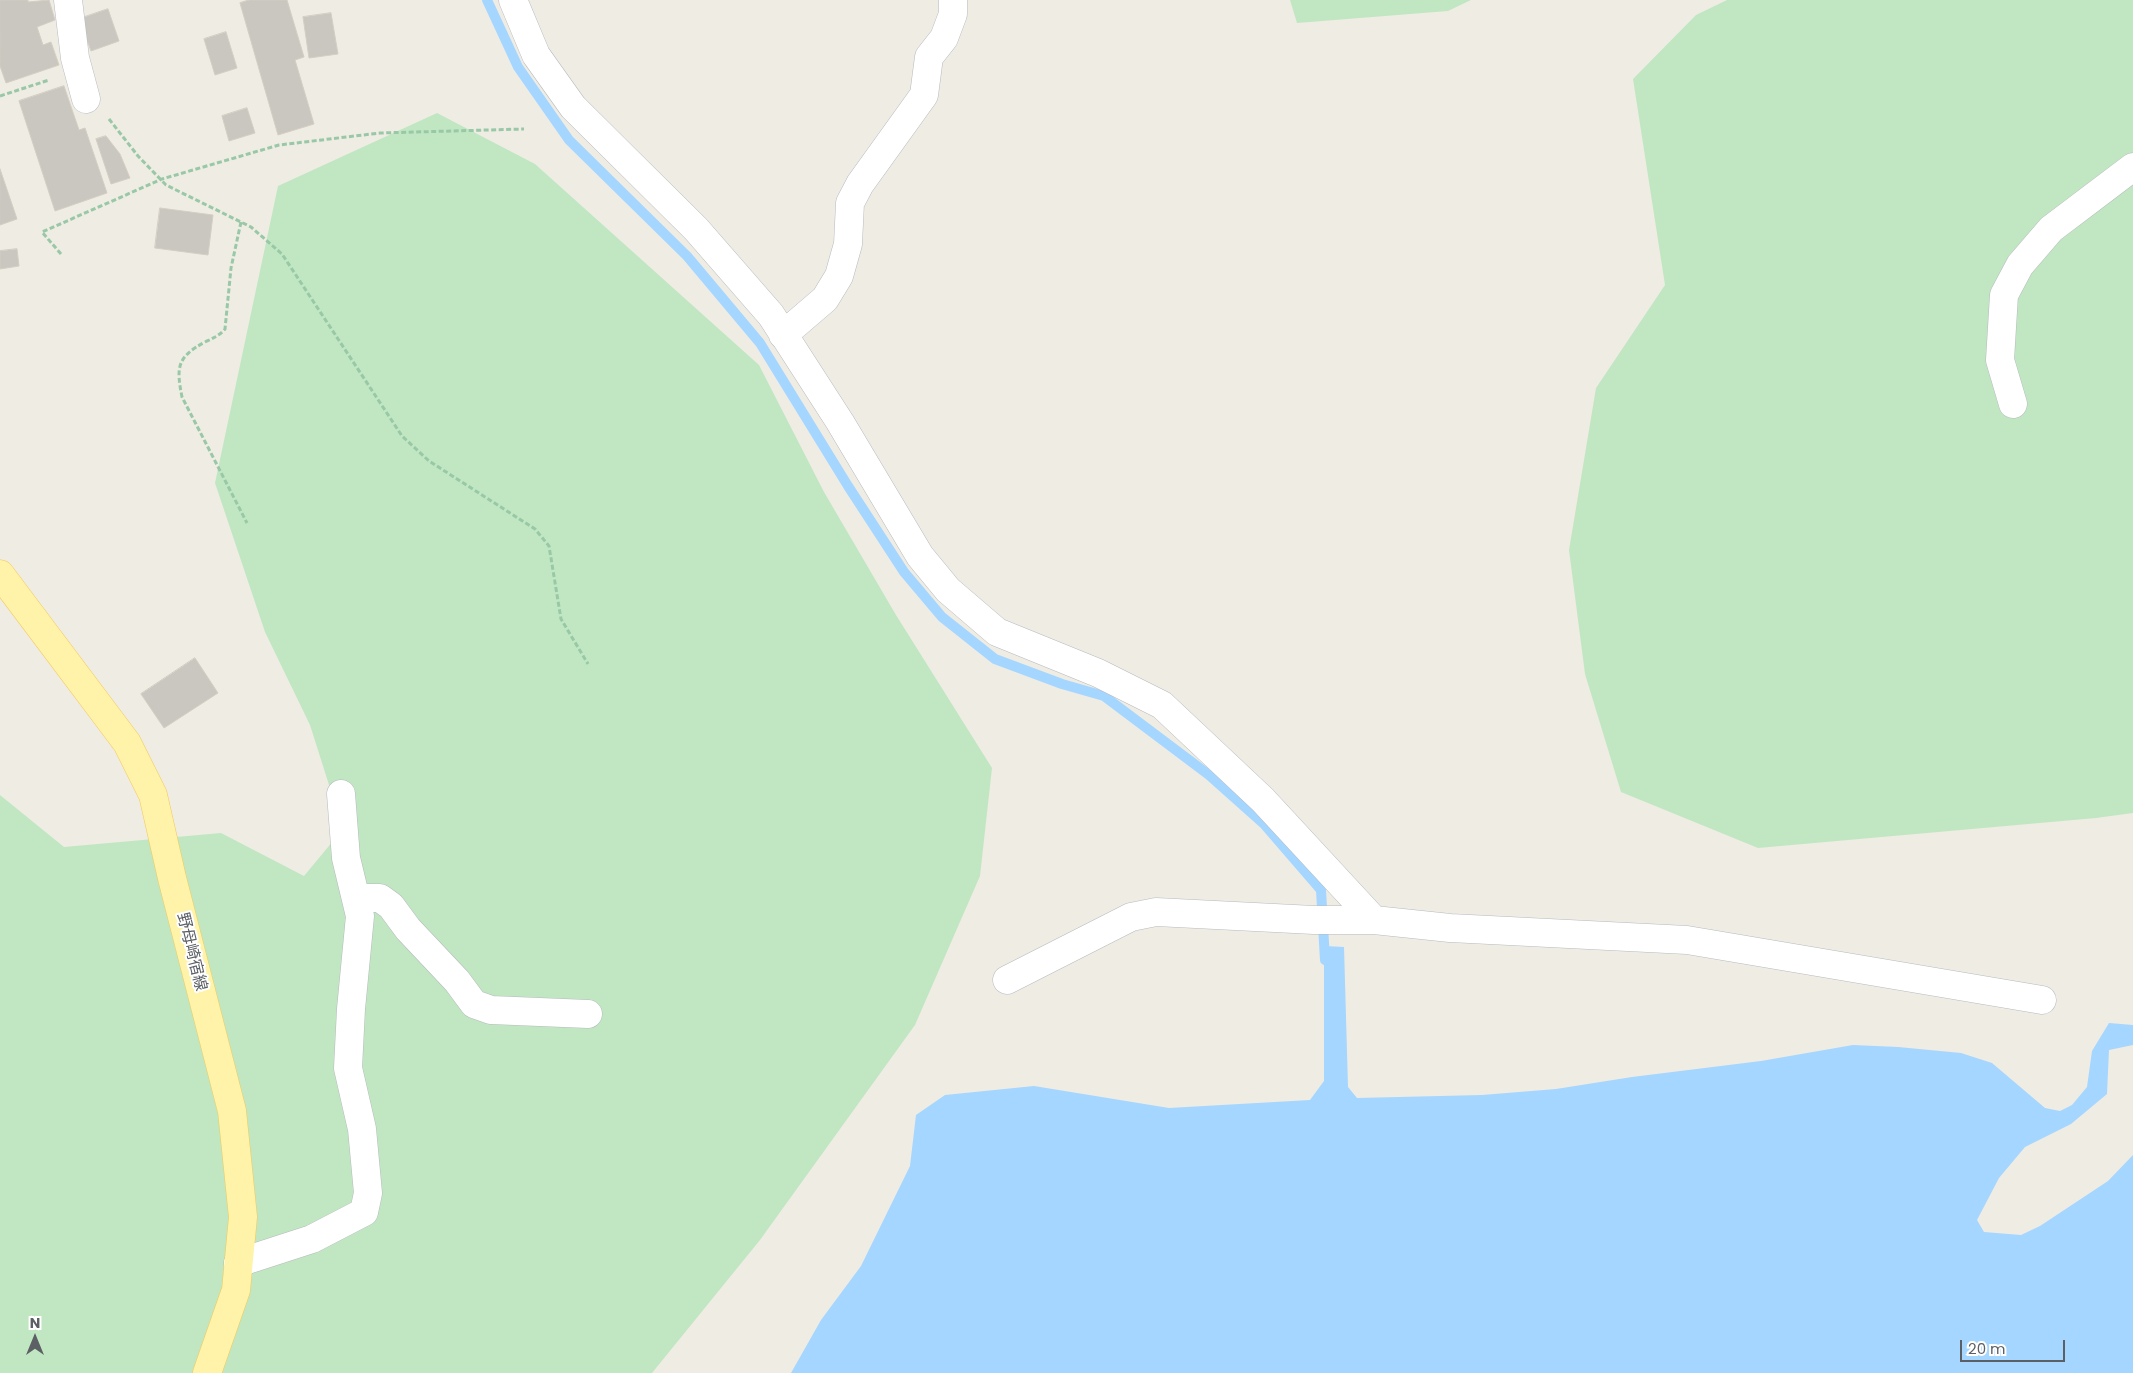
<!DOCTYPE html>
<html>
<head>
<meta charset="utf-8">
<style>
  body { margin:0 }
  #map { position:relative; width:2133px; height:1373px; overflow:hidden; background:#efece4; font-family:Poppins,sans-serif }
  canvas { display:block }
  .north { position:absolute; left:10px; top:1313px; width:50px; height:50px; -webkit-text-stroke:4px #fff; paint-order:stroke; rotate:0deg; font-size:14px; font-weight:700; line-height:20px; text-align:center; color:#5c6065 }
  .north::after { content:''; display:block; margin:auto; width:18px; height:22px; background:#5c6065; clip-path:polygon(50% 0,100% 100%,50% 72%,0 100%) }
  .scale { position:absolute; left:1960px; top:1340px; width:105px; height:22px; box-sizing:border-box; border:2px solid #5c6065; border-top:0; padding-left:6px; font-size:15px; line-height:18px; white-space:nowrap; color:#5c6065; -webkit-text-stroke:4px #fff; paint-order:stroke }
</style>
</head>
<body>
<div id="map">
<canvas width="2133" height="1373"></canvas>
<div class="north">N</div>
<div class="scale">20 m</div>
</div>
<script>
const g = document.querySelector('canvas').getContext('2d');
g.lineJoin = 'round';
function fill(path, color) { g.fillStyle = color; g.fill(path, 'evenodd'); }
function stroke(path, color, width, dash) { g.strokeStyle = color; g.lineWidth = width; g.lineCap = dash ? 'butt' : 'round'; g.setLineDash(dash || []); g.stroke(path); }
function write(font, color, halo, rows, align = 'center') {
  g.font = font + ' Poppins,"Noto Sans JP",sans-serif'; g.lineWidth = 4; g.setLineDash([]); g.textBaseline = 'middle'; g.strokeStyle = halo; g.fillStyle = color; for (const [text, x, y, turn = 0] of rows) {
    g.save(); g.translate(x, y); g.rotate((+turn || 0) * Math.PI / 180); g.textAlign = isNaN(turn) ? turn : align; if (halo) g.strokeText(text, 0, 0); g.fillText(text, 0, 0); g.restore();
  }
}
fill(new Path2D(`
  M1290 0H1471L1448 11 1297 23Z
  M1727 0H2133V813L2096 818 1758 848 1621 792 1585 674 1569 550 1596 388 1665 285 1633 79 1696 15Z
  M437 113 535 164 759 365 824 492 896 615 992 768 980 876 915 1025 760 1240 652 1373H0V795L64 847 221 833 304 876 343 829 310 725 265 632 215 483 278 186Z`), '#c0e7c1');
fill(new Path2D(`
  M1324 946 1344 947 1348 1087 1357 1098 1482 1095 1556 1089 1632 1077 1761 1061 1853 1045 1898 1047 1961 1053 1992 1063 2045 1108 2060 1111 2072 1105 2087 1087 2092 1051 2109 1023 2133 1025V1045L2109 1050 2107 1094 2071 1124 2025 1147 1999 1178 1977 1220 1984 1232 2021 1235 2040 1226 2108 1181 2133 1155V1373H791L821 1320 861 1266 910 1166 916 1115 945 1095 1034 1086 1169 1108 1310 1100 1324 1081Z`), '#a4d6ff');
stroke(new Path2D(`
  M487 0 518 67 569 140 687 256 760 343 848 486 904 572 942 617 995 659 1062 684 1104 696 1209 775 1264 824 1321 890 1325 960`), '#a4d6ff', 10);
const building = new Path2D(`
  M0 0H28V2L49 0 55 20 37 27 43 45 51 42 59 65 6 83 0 66Z
  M249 0H287L304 57 295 60 314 124 278 135 240 3Z
  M108 9 119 41 91 51 79 19Z
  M331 13 338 54 309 58 303 17Z
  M226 32 237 68 215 75 204 39Z
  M64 86 79 130 85 128 107 193 55 211 19 101Z
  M247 108 255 133 229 141 222 116Z
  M106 136 120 154 130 178 111 184 96 139Z
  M0 169 17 219 0 225Z
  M160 208 213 215 208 255 155 248Z
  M17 249 19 266 0 269V251Z
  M195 658 218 693 164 728 141 694Z`);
fill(building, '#cac7c1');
stroke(building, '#d4cec2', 1);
const minor = new Path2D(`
  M68 0 75 58 86 99
  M513 0 536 55 573 107 696 229 771 315 840 422 920 556 948 590 997 632 1098 673 1162 705 1263 800 1374 920
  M783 335 825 299 839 276 848 244 850 203 860 184 924 95 929 57 944 38 953 14V0
  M2013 404 2000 360 2004 295 2020 265 2051 229 2133 167
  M356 898H380L391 906 408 929 457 981 474 1004 491 1010 588 1014
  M1007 980 1131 917 1156 912 1314 920H1374L1450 928 1687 940 2042 1000
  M238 1263 312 1239 364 1212 368 1193 362 1129 348 1068 351 1009 360 916 346 858 341 794`);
const major = new Path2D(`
  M0 574 127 743 153 795 172 878 232 1111 243 1217 236 1290 207 1373`);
stroke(minor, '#b7babe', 29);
stroke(major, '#f3ca59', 29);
stroke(new Path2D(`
  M0 96 49 80
  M109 119 138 156 166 185 251 227 282 254 402 436 429 461 535 529 549 546 561 619 588 664
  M241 222 231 268 225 329C219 336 213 338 205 342 177 357 176 367 182 397L247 523
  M61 254 42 232 162 179 279 145 380 133 524 129`), '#99c8a7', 3, [5, 2.5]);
stroke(minor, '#fff', 28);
stroke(major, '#fff2a9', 28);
write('16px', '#5c6065', '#fff', [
  ["野母崎宿線",191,952,76]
]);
</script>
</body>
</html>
